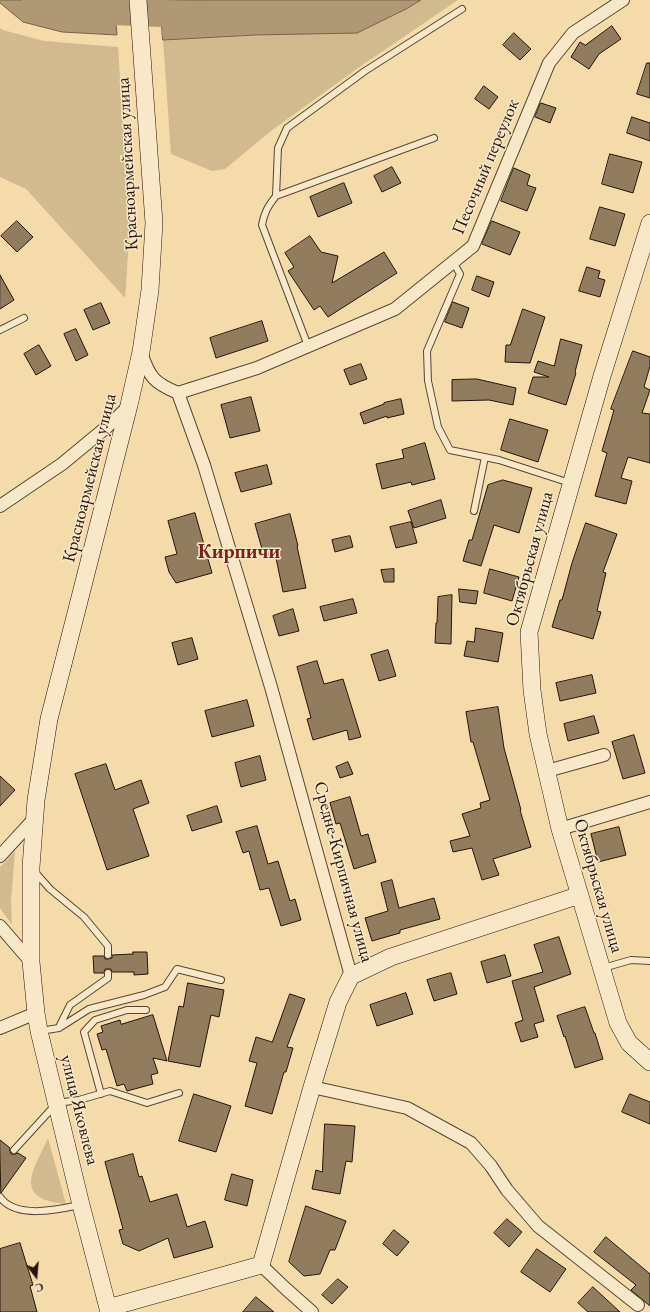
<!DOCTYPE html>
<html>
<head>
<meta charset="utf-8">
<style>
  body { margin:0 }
  #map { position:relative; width:650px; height:1312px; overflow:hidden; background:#f6dbaa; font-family:"EB Garamond",serif }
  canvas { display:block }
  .north { position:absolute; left:16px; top:1256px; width:40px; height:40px; -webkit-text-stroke:3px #f9e8c8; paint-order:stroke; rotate:164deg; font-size:11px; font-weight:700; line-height:16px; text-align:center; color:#24160b }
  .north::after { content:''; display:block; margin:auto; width:14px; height:18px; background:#24160b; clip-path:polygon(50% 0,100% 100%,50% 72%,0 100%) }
</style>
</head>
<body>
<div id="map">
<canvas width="650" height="1312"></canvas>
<div class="north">С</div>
</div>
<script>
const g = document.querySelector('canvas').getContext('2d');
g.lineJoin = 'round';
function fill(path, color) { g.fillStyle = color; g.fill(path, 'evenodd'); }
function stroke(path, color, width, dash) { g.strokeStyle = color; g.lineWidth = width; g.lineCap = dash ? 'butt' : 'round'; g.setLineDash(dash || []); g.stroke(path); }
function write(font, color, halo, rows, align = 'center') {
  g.font = font + ' "EB Garamond",serif'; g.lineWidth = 3; g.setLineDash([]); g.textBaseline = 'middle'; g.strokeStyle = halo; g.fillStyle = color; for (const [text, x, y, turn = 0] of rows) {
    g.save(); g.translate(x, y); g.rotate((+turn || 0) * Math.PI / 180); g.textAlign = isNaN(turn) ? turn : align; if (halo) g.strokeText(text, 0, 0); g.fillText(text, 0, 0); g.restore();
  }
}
fill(new Path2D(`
  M421 0H458L358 68 271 131 225 169 212 171 171 154 163 40 255 35 406 9Z
  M0 28 3 30 44 41 118 47 130 226 125 298 26 189 0 177Z
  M15 851 11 901 12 925 0 908V867L6 861Z
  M48 1138 66 1204C12 1199 33 1171 48 1138Z`), '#d2ba8f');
const water = new Path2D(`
  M0 0H114L117 35 62 32 23 22 0 3Z
  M160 0H421L406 9 357 33 255 35 163 40Z`);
fill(water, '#af9874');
stroke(water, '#77644a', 1);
stroke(new Path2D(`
  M35 0 76 10 197 15`), '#af9874', 27);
const building = new Path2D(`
  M612 26 621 39 599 54 589 69 571 57 580 42 585 45Z
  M514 33 531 49 520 60 503 45Z
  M647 63H650V98L637 94Z
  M484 86 498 97 489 109 475 99Z
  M541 103 556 108 550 123 535 117Z
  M632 117 650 123V141L627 133Z
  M610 154 642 162 633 193 602 184Z
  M392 167 401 183 382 192 374 176Z
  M514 168 530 175 527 185 536 188 527 211 501 201Z
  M344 183 352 203 318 217 310 197Z
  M600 207 625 214 615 246 590 239Z
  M17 221 33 237 17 252 1 236Z
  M492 221 520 232 510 255 482 244Z
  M310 236 321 252 338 256 332 283 384 252 397 273 328 317 320 306 314 310 288 271 294 267 285 253Z
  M587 267 600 271 598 278 605 280 600 297 579 291Z
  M0 275 14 300 0 309Z
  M477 276 494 282 489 297 472 290Z
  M453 302 469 308 462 328 445 322Z
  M101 303 110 323 93 330 84 310Z
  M523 309 545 317 530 363 505 362 506 345H510Z
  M262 321 268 341 216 358 210 338Z
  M76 329 88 355 76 361 64 334Z
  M561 339 582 345 575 372 576 373 566 405 528 393 533 377H549L534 372 538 361 554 366Z
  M39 345 51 366 36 375 24 354Z
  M633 351 650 357V366L644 387 650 390 642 413 650 414V463L628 457 621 478 632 481 626 504 595 496 607 453 602 451 614 410 611 409Z
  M361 364 367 379 350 385 344 370Z
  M477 379 516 388 513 405 489 400 452 401V380Z
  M251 397 260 431 230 438 221 405Z
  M401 399 404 414 387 418V416L364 424 360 413 384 404V403Z
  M510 419 548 430 538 462 501 450Z
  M425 443 435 479 412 485 411 482 382 489 376 464 404 458 402 450Z
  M267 465 272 484 241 492 235 473Z
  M503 480 532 488 519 533 494 525 481 566 463 561 469 540H472L488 485Z
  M441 500 446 518 414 528 408 511Z
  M195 513 212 573 176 583 169 572 165 557 177 554 168 521Z
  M290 514 298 546H297L306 588 283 592 275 553 264 556 255 524Z
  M411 522 417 543 396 548 390 527Z
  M586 523 617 534 603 572 606 573 597 611 601 612 593 639 552 627 560 600H562L572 563Z
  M350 536 353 547 335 552 332 540Z
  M394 569V582H384L381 570Z
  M490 569 519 577 512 601 484 593Z
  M459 589 478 591 476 604 460 602Z
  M452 595 451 644 435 643 436 623H437L438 597Z
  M353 599 357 613 324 621 320 607Z
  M293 609 299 631 279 636 273 616Z
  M476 628 503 633 498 662 464 656 467 641 474 642Z
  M192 638 198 659 178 665 172 643Z
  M388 650 396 676 379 681 371 655Z
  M317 661 324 684 343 679 361 737 349 740 347 730 313 740 307 719 311 718 297 667Z
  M592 675 596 693 560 701 556 683Z
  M247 700 254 726 212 737 205 711Z
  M498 707 504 748 521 810H520L531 847 493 859 499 875 482 880 472 848 453 852 450 841 470 836 462 814 481 808 480 803 490 800 473 742H471L466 712Z
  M594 716 599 733 568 741 564 724Z
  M634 735 645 773 623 779 612 742Z
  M260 756 266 780 241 787 235 763Z
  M348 762 353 774 340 778 336 767Z
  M106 764 115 790 141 780 149 803 133 809 149 856 107 870 75 774Z
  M0 776 15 790 0 806Z
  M350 797 361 836 368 834 376 862 354 869 340 823 336 824 330 803Z
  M217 806 222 822 192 831 187 816Z
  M257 826 268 864 278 861 290 901 295 899 301 920 281 926 269 888 260 890 249 851 243 853 236 832Z
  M619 827 626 855 598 862 591 834Z
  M392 880 399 908 434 898 440 919 400 930V933L372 941 365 918 388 911 381 883Z
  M559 937 571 974 534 987 544 1021 534 1024 538 1037 521 1042 515 1023 523 1020 512 981 543 972 534 945Z
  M133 952H147L148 974 134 975V972H112L111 969H105L104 973H94L93 956H104L105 959H108L112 958V955L133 954Z
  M505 955 511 976 487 983 481 962Z
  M451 973 457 994 434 1001 427 980Z
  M188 983 224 990 219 1017 211 1015 200 1067 168 1061 179 1006 183 1007Z
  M406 993 413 1014 377 1026 370 1005Z
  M290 994 305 999 287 1047 293 1048 286 1072H284L272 1114 245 1106 257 1063 249 1061 256 1037 272 1042Z
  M585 1007 594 1033H595L603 1059 575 1068 565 1036 564 1037 557 1016Z
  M153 1015 167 1061 153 1058 158 1073 151 1075 153 1084 127 1091 124 1084 117 1086 106 1049 102 1050 97 1034 103 1032 101 1026 120 1020 121 1024Z
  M194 1094 231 1106 216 1152 179 1141Z
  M630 1094 650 1102V1124L622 1112Z
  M325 1124 355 1126 352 1162 346 1161 340 1194 312 1189 316 1170 322 1172Z
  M0 1140 10 1148V1151L11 1154H15L18 1153 26 1158 1 1193Z
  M133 1154 139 1177 142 1176 150 1202 177 1194 187 1227 205 1221 213 1247 174 1258 168 1238 139 1251 123 1244 119 1230 123 1229 105 1162Z
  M232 1174 253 1180 247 1206 225 1200Z
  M306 1206 346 1221 335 1250H330L320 1274 304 1276 289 1262Z
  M507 1219 522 1232 509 1247 494 1233Z
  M394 1230 409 1242 397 1256 383 1244Z
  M606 1237 650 1274V1306L631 1290 636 1285 594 1252Z
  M20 1243 33 1285 30 1286 37 1312H0V1249Z
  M537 1249 566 1269 550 1292 521 1272Z
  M338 1279 348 1287 332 1304 322 1295Z
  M593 1287 620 1312H588L578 1303Z
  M256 1297 274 1312H243Z`);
fill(building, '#917c5e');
stroke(building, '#24160b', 1);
const lane = new Path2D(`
  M276 196 278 148 287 128 365 71 462 9
  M453 262 460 274 427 351 428 381 438 427 450 450 499 460 570 483
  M0 330 24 318
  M308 346 262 225C264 213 268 206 276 196L434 138
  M474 511 485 457
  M34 871 50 889 84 917 108 946V955
  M603 968 631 960 650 961
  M59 1027 70 1005 108 978V973
  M40 1031 59 1028 89 1009 144 995 165 987 177 969 221 980
  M101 1094 84 1032 95 1020 127 1010H146
  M14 1150 57 1103 79 1100 110 1091 147 1103 179 1093
  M0 1197C15 1219 57 1210 79 1205`);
const street = new Path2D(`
  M141 352C149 377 154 383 178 393L204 465 271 687 351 976
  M178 393 257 368 395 309 473 246 549 63 573 33 623 0
  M0 506 62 464 108 426 129 406
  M547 771 604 755
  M560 829 650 802
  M0 856 33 820
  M0 926 31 962
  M0 1028 36 1013
  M312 1087 407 1108 471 1143 491 1166 507 1190 538 1226 638 1305
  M261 1265 285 1288 312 1312`);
const secondary = new Path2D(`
  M650 223 602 376 529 632 532 690 538 734 560 829 618 1023 629 1043 650 1062
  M108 1308 261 1265 312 1087 338 1002 351 976 391 957 580 895
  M109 1312 81 1205 39 1031 36 1013 31 962V867L36 800 49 719 129 405 141 352 150 290 154 223 138 0`);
stroke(lane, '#584733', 8);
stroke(street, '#584733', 14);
stroke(secondary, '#24160b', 18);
stroke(lane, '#f9e8c8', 6);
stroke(street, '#f9e8c8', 12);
stroke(secondary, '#f9e8c8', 17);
write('18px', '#24160b', '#f9e8c8', [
  ["Красноармейская улица",128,164,-93],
  ["Песочный переулок",486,167,-67],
  ["Красноармейская улица",90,478,-76],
  ["Октябрьская улица",530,559,-75],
  ["Средне-Кирпичная улица",343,872,75],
  ["Октябрьская улица",598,886,74],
  ["улица Яковлева",79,1110,76]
]);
write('bold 20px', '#7a1f14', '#f9e8c8', [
  ["Кирпичи",239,553]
]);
</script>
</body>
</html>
